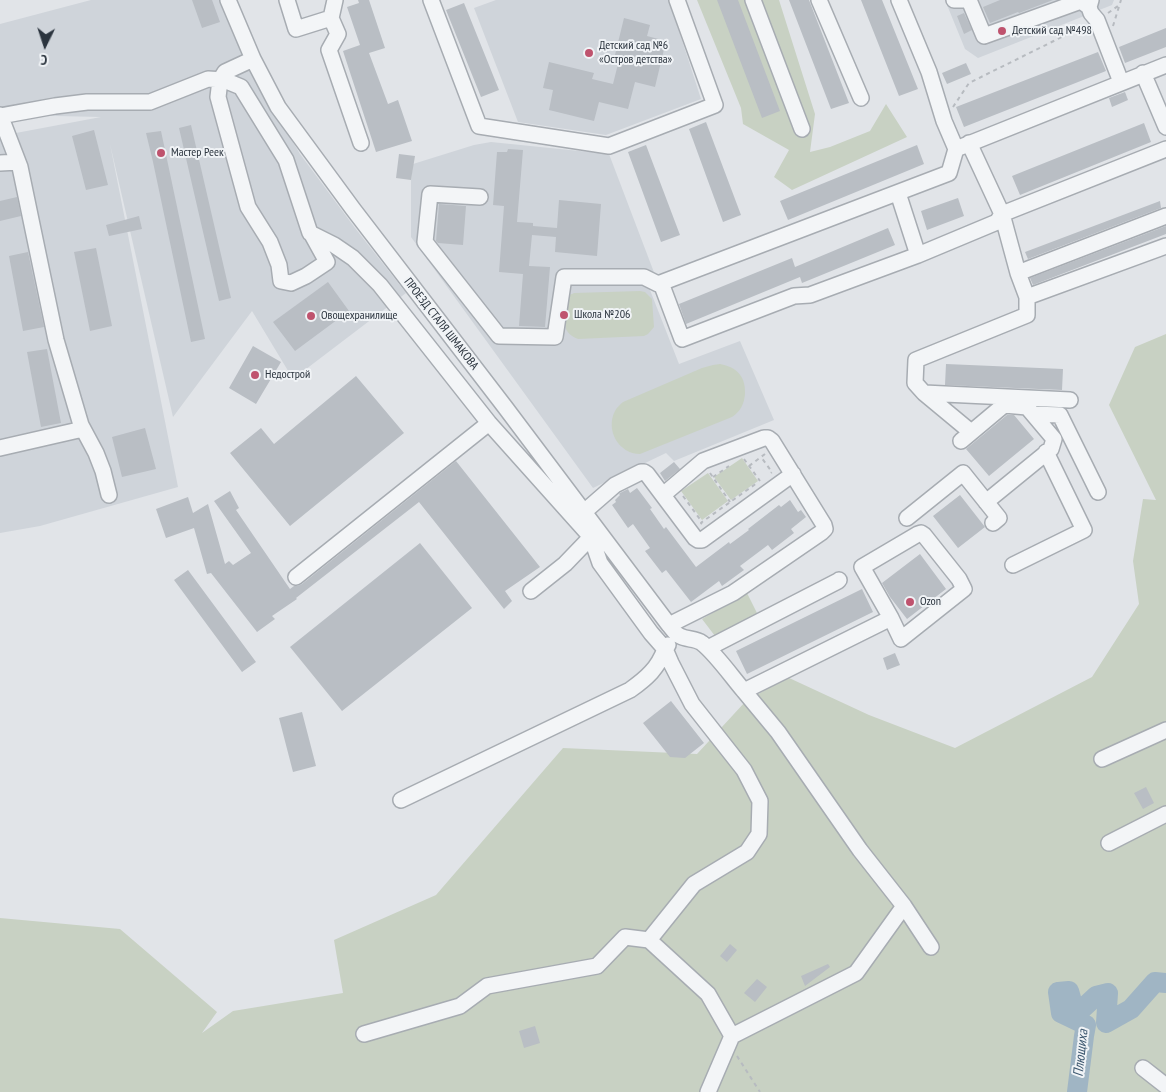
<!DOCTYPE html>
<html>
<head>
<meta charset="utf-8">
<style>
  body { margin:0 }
  #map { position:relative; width:1166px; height:1092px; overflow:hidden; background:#e1e4e8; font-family:"PT Sans Narrow",sans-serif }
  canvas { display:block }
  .north { position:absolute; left:20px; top:20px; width:50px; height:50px; -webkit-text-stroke:4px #f0f3f6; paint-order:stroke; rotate:184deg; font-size:14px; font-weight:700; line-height:20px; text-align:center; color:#2b343e }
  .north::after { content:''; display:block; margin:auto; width:18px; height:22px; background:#2b343e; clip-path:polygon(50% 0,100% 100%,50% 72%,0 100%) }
</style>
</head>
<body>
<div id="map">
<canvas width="1166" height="1092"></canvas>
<div class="north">С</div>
</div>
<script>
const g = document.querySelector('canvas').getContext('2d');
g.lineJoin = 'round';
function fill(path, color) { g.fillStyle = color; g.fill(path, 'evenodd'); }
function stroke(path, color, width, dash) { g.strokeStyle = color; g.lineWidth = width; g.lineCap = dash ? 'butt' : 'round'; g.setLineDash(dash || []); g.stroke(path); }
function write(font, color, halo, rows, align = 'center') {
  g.font = font + ' "PT Sans Narrow",sans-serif'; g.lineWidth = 4; g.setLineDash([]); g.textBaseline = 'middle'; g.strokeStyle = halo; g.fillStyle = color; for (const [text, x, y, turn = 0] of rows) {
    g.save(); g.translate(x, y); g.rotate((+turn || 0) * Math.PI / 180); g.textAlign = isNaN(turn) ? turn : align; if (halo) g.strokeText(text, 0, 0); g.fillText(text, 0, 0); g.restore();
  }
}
fill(new Path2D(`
  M91 0H220L256 80 300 154 355 228 406 293 293 379 252 311 173 417 110 144 178 487 40 526 0 533V136L101 117 13 115 0 114V24Z
  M496 0H669L701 99 606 135 518 122 474 8Z
  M945 0H1114L1112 5 978 58 965 49Z
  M491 142 609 154 655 275 650 290 679 364 740 341 774 420 674 461 666 453 593 488 411 237V180L413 164 474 145Z`), '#cfd4da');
fill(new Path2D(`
  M697 0H779L815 114 810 152 830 147 870 131 886 104 907 137 792 190 774 177 789 150 743 124 741 108Z
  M640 291 645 292 652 299 654 327 648 334 644 336 578 339C573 337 570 335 567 331 564 326 564 303 567 298 570 294 570 295 574 293Z
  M1166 334V1092H0V918L120 929 217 1012 202 1033 233 1011 343 993 334 940 436 895 563 748 697 754 745 702 787 677 869 715 955 748 1092 677 1139 604 1133 561 1143 499 1156 500 1109 405 1135 347Z
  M720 364C737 367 746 377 745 394 744 404 741 411 732 417L640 454C619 454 605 430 615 411 617 407 620 405 623 402L702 368 713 365Z
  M742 458 758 481 731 500 714 477Z
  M708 473 728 501 702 520 681 491Z
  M747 593 758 615 715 636 702 619Z`), '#c8d1c3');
stroke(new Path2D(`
  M1077 1092 1084 1036 1086 1025 1061 1013 1058 992 1069 991 1073 1005 1082 1009 1096 996 1108 993 1106 1023 1131 1009 1155 982 1166 983`), '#a0b5c4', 20);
fill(new Path2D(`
  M192 0H212L220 22 202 28Z
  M358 0H369L385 48 369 53 388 104 398 100 412 141 376 152 343 51 360 45 347 7 359 3Z
  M717 0H738L780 111 762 118Z
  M789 0H809L849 103 831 109Z
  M861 0H882L918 89 899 96Z
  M1000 0H1053L1019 13 1018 12 990 23 983 7Z
  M464 3 499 90 481 97 446 10Z
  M964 13 972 30 964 34 957 16Z
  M624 18 650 25 647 36 666 41 655 87 635 82 628 109 599 102 594 121 549 110 553 90 543 88 549 62 594 73 592 79 613 84 618 64 613 63Z
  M1166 28V47L1125 63 1119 47Z
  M1098 52 1106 71 964 127 956 107Z
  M966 63 971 74 947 84 942 73Z
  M1125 92 1128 100 1112 107 1109 98Z
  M706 122 741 215 723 222 689 129Z
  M1144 123 1151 142 1020 195 1012 176Z
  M191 125 231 298 219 301 179 128Z
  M94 130 108 185 86 190 72 136Z
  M161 131 205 339 191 342 153 162 146 133Z
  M646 145 680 235 661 242 628 152Z
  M917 145 924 164 788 220 780 201Z
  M508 149 523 150 517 222 533 223V226L557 228 559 200 601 204 597 256 555 252 556 237 532 235 529 266 550 267 545 327 519 326 523 274 499 272 504 206 493 205 497 152H507Z
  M399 154 415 156 411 180 396 178Z
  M17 197 21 216 0 221V201Z
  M958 198 964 216 927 230 921 211Z
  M1160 201 1161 208 1028 259 1025 252Z
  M439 204 466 206 463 245 438 243 436 241Z
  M139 216 142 229 109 236 106 225Z
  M1166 226V234L1033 285 1030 278Z
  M888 228 895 245 802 283 800 277 686 324 679 304 792 258 795 267Z
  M96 248 112 326 90 331 74 252Z
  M28 252 44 327 23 331 9 256Z
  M328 282 349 311 295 351 273 322Z
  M253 346 281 362 256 404 229 388Z
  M47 349 61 423 41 427 27 352Z
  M946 364 1063 369 1062 390 945 385Z
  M356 376 404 433 290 526 230 453 261 428 274 444Z
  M1007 415H1014L1034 439 989 476 966 449Z
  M145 428 156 469 122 477 112 437Z
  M456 461 540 567 505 591 512 601 504 609 419 502 296 598 297 599 272 616 275 619 257 632 211 573 207 574 194 528 166 538 156 509 188 497 193 513 208 504 225 564 229 561 233 565 251 553 214 501 230 491 239 508 236 510 290 589 294 586H298L302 584Z
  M674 462 680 469 665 481 660 473Z
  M637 488 652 508 650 509 664 529 666 527 696 567 729 542 730 544 749 530 748 529 779 505 781 507 790 500 798 512 801 510 806 517 791 529 794 533 772 550 768 545 740 566 744 570 722 586 719 581 691 602 666 570 662 573 645 551 650 548 633 524 628 528 612 505 616 502 615 500 620 495 619 494 620 493 628 489 630 493Z
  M960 495 985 527 958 548 933 516Z
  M420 543 472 608 342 711 290 647Z
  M920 554 946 589 907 619 890 597 882 583Z
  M188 570 256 662 242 672 174 580Z
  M862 589 873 612 747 674 736 651Z
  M895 653 900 665 887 670 883 658Z
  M671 701 704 743 685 758 670 757 643 723Z
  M302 712 316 766 293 772 279 718Z
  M1146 787 1154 803 1143 809 1134 793Z
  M730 944 737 950 727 962 720 956Z
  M828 964 830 967 805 986 801 976Z
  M757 979 767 987 755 1002 744 993Z
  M535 1026 540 1043 524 1048 519 1031Z`), '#b9bec4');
const minor = new Path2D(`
  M228 0 253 59 278 107 353 209 505 407 669 625C672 628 675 634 680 636 687 640 695 638 702 643 716 654 732 677 744 691L891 618 862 567 918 534 921 533 924 535 959 579 964 589 901 639 891 618
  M287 0 296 29 331 18 335 0
  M431 0 479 126 609 146 715 105 677 0
  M753 0 802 129
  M819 0 861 98
  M899 0 929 72 944 121 956 149
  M954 0H969L984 36 1081 1 1089 7 1091 0
  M1089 7 1091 13 1097 20 1121 82
  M331 18 338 34 329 50 361 143
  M253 59 225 72 220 80 218 97 248 207 270 242 279 265 281 281 291 283 306 276 327 262 311 233
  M1143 73 1166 127
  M0 115 20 167 56 340 81 425 96 453 103 471 109 495
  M0 116 55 106 87 102H150L208 79 224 80 241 87 286 160 310 233 334 245 353 258 380 285 489 423 591 537 600 563 651 633 665 649C658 668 647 678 630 690L401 800
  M969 143 1002 214 1018 273 1027 297V315L916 360 915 383 924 393 1070 400
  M0 163 18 162
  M898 193 918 255
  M480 197 430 194 425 242 499 336 555 337 564 277H644L658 284 949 173 956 149 1166 65
  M1018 273 1166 216
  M661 283 682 339 794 296 810 295 918 255 997 222 1002 214 1166 149
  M1027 297 1166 246
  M924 393 971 432
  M1033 414 1060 415 1098 492
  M961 441 1004 405 1027 407 1054 439 1051 449 986 502
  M0 448 83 429
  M663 495 703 461 764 438H768L772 441 824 525 825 529 822 532 733 593 669 625
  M584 512 615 485 641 472H644L647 474 695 538 698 540H702L793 474
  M907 518 963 473 999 518 993 523
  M1013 565 1084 530 1046 452
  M296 577 489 423
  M531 591 565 564 591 537
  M708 648 838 581 839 580
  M744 691 778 732 860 850 904 906 931 947
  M1102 759 1166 730
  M1109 843 1166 814
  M649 940 694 884 747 852 759 834 760 801 744 770 692 704 671 663 665 649 668 645
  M364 1034 460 1006 487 986 597 966 625 937 649 940 708 994 732 1036
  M1143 1068 1166 1086
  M708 1092 732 1036 856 973 904 906`);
stroke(minor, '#a7acb2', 18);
stroke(new Path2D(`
  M1108 13 1118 6
  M1113 26 1121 0
  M953 107 969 83 1084 26
  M765 454 761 457 772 472 771 473
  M744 459 760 481
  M749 466 761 457
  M710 473 730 502
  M713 477 729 466
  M683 496 702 522
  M702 524 701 523 702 522 757 483
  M737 1056 760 1092`), '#b7bbc0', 2, [4, 4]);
stroke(minor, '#f3f5f7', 15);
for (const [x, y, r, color] of [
  [1002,31,5,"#bf536e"],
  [589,53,5,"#bf536e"],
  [161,153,5,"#bf536e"],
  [564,315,5,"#bf536e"],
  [311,316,5,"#bf536e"],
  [255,375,5,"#bf536e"],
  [910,602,5,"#bf536e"]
]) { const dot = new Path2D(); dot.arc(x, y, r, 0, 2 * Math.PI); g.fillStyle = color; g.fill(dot); stroke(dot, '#f0f3f6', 2); }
write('12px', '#2b343e', '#f0f3f6', [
  ["Детский сад №498",1012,31],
  ["Детский сад №6",599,46],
  ["«Остров детства»",599,60],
  ["Мастер Реек",171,153],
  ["Школа №206",574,315],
  ["Овощехранилище",321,316],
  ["Недострой",265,375],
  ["Ozon",920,602]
], 'left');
write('12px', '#2b343e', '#f0f3f6', [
  ["ПРОЕЗД СТАЛЯ ШМАКОВА",441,324,52]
]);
write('italic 14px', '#3a556d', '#f0f3f6', [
  ["Плющиха",1081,1053,-84]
]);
</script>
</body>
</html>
